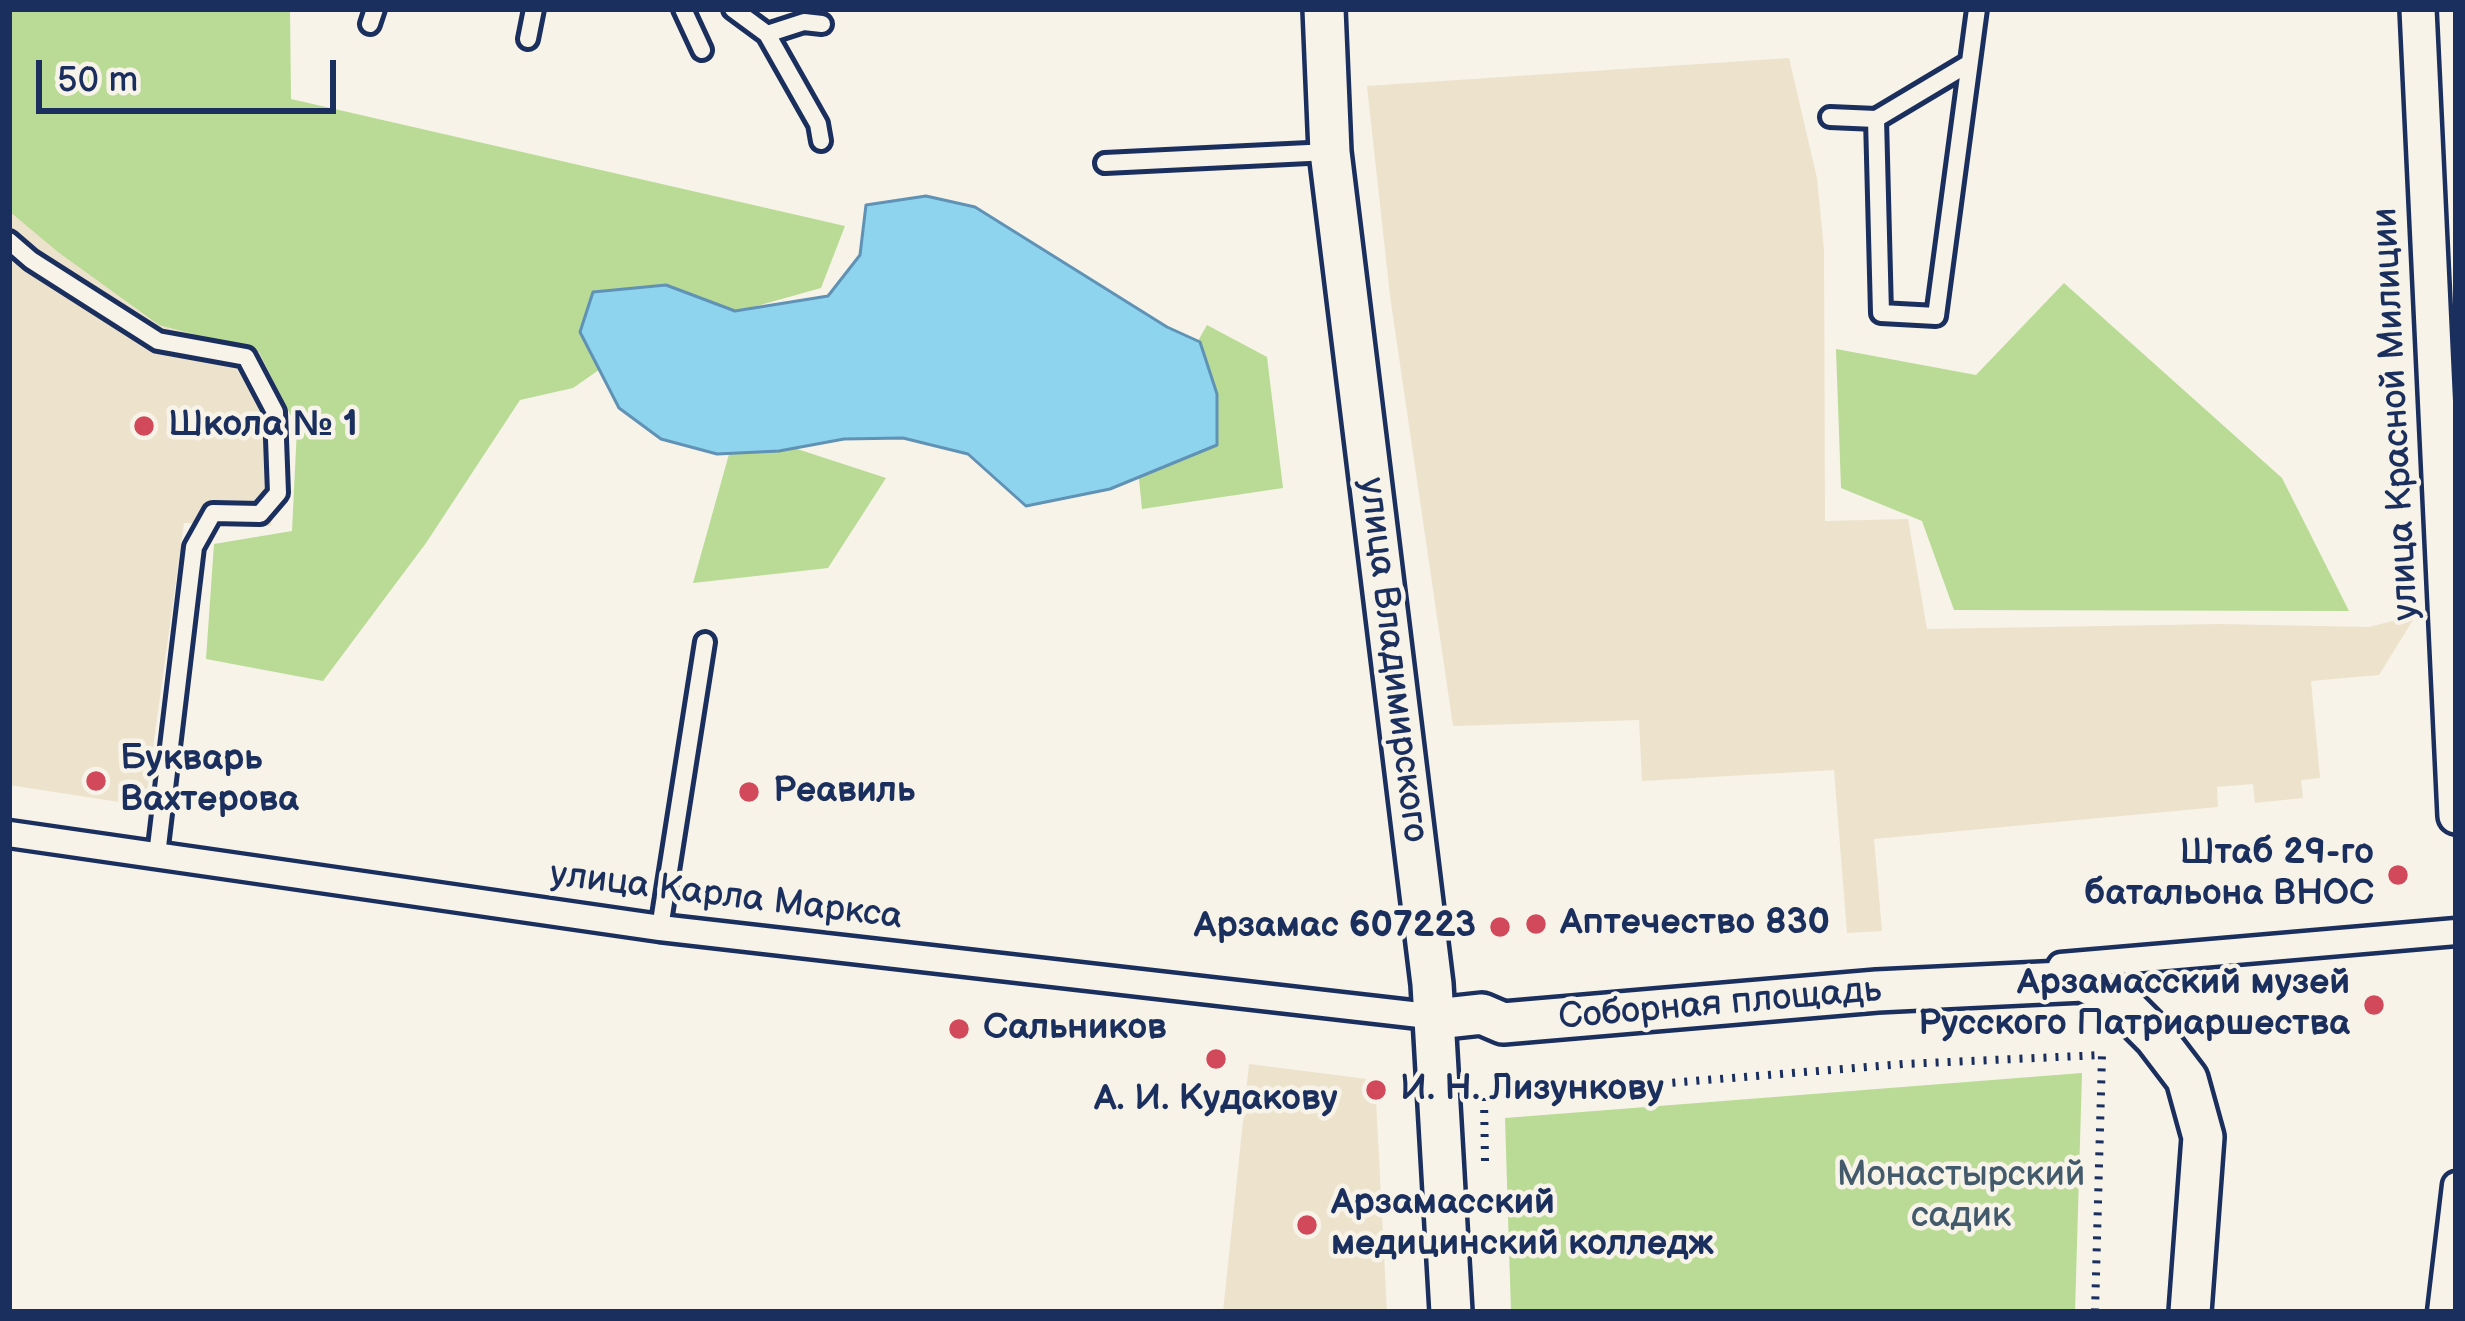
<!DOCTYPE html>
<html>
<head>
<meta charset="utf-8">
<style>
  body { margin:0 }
  #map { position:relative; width:2465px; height:1321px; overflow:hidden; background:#f7f3e8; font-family:"Balsamiq Sans",sans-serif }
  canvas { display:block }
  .frame { position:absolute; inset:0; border:12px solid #1b2f5e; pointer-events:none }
  .scale { position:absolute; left:36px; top:60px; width:300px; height:54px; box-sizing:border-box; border:6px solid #1b2f5e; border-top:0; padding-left:15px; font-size:36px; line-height:42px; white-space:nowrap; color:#1b2f5e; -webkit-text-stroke:9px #f7f3e8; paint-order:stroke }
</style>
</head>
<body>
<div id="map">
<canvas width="2465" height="1321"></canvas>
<div class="frame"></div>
<div class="scale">50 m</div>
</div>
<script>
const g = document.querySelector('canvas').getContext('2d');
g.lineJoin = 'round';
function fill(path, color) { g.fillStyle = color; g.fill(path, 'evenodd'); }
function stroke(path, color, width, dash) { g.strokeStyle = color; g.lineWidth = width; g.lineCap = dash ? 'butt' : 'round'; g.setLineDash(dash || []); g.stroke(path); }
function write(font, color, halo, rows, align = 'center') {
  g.font = font + ' "Balsamiq Sans",sans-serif'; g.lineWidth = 9; g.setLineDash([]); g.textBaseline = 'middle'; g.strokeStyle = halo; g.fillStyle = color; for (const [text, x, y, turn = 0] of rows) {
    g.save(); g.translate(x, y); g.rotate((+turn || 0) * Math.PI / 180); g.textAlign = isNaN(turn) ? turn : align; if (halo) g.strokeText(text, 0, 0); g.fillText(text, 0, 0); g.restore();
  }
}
fill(new Path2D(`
  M1789 58 1817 178 1824 250 1825 521 1908 519 1927 629 2220 624 2369 627 2416 615 2379 675 2311 681 2320 778 2301 780 2303 798 2255 803 2253 784 2217 787 2218 807 1874 839 1882 931 1847 933 1834 770 1642 781 1639 720 1453 726 1390 296 1367 86Z
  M9 68 286 330 271 526 184 523 145 806 9 785Z
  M1249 1064 1375 1080 1387 1312H1223Z`), '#ede2cc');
fill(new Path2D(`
  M9 9H290L291 99 845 226 821 288 646 337 573 388 520 400 426 543 323 681 206 659 214 544 292 531 297 428 259 352 159 325 58 252 9 211Z
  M2064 283 2282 478 2349 611 1954 610 1922 521 1841 488 1836 349 1976 375Z
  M1207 325 1267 357 1283 488 1142 509 1136 450Z
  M736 429 886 478 828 568 693 583Z
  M2082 1073 2075 1312H1511L1505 1118Z`), '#b9db95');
const water = new Path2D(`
  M926 196 975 207 1167 327 1200 342 1217 394V445L1110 489 1026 506 968 454 903 438 844 439 779 451 717 454 661 439 619 408 580 332 593 292 666 285 735 311 828 296 860 255 866 205Z`);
fill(water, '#8ed4ef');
stroke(water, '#6092b5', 3);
const service = new Path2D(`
  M683 9 702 50
  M733 9 767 34 818 124 821 141
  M370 24 375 9
  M767 34 804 22 822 24
  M528 39 534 9
  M1830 117 1876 119 1881 313 1936 316 1977 9
  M1876 119 1968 64
  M1105 163 1329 152
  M9 241 31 260 158 341 246 357 275 412 278 493 260 514 213 513 194 547 157 855
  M660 928 705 642`);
const pedestrian = new Path2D(`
  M9 834 660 928 1446 1018
  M2061 966 2456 932
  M2441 1312 2456 1185`);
const minor = new Path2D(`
  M2418 9 2456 816`);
const tertiary = new Path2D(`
  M1324 9 1330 152 1432 984 1451 1312
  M1436 1019 1482 1014 1503 1023 1877 991 2083 981 2116 998 2155 1037 2187 1079 2203 1137 2190 1312`);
stroke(service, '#1b2f5e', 26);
stroke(pedestrian, '#1b2f5e', 33);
stroke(minor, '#1b2f5e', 42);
stroke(tertiary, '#1b2f5e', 48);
stroke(new Path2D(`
  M1485 1161 1484 1098 1904 1064 2102 1055 2095 1312`), '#1b2f5e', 8, [3, 9]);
stroke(service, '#f7f3e8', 16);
stroke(pedestrian, '#f7f3e8', 24);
stroke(minor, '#f7f3e8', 33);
stroke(tertiary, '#f7f3e8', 39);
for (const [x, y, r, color] of [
  [144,426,12,"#d1495b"],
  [96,781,12,"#d1495b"],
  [749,792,12,"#d1495b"],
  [2398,875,12,"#d1495b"],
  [1536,924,12,"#d1495b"],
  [1500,927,12,"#d1495b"],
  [2374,1005,12,"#d1495b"],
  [959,1029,12,"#d1495b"],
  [1216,1059,12,"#d1495b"],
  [1376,1090,12,"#d1495b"],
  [1307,1225,12,"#d1495b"]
]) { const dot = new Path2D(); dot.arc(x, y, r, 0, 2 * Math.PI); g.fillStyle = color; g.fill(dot); stroke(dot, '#f7f3e8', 4.5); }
write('36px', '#1b2f5e', '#f7f3e8', [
  ["улица Красной Милиции",2397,414,-93],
  ["улица Владимирского",1392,660,83],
  ["улица Карла Маркса",726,897,7],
  ["Соборная площадь",1720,1005,-5]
]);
write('bold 36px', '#1b2f5e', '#f7f3e8', [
  ["Школа № 1",168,426],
  ["Букварь",120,760],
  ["Вахтерова",120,801],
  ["Реавиль",773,792],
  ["Штаб 29-го",2374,854,"right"],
  ["батальона ВНОС",2374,895,"right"],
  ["Аптечество 830",1560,924],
  ["Арзамас 607223",1476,927,"right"],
  ["Арзамасский музей",2350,984,"right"],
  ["Русского Патриаршества",2350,1025,"right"],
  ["Сальников",983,1029],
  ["И. Н. Лизункову",1400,1090],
  ["А. И. Кудакову",1216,1100,"center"],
  ["Арзамасский",1331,1204],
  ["медицинский колледж",1331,1245]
], 'left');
write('36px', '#425a6c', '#f7f3e8', [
  ["Монастырский",1961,1176],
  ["садик",1961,1217]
]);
</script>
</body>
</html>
